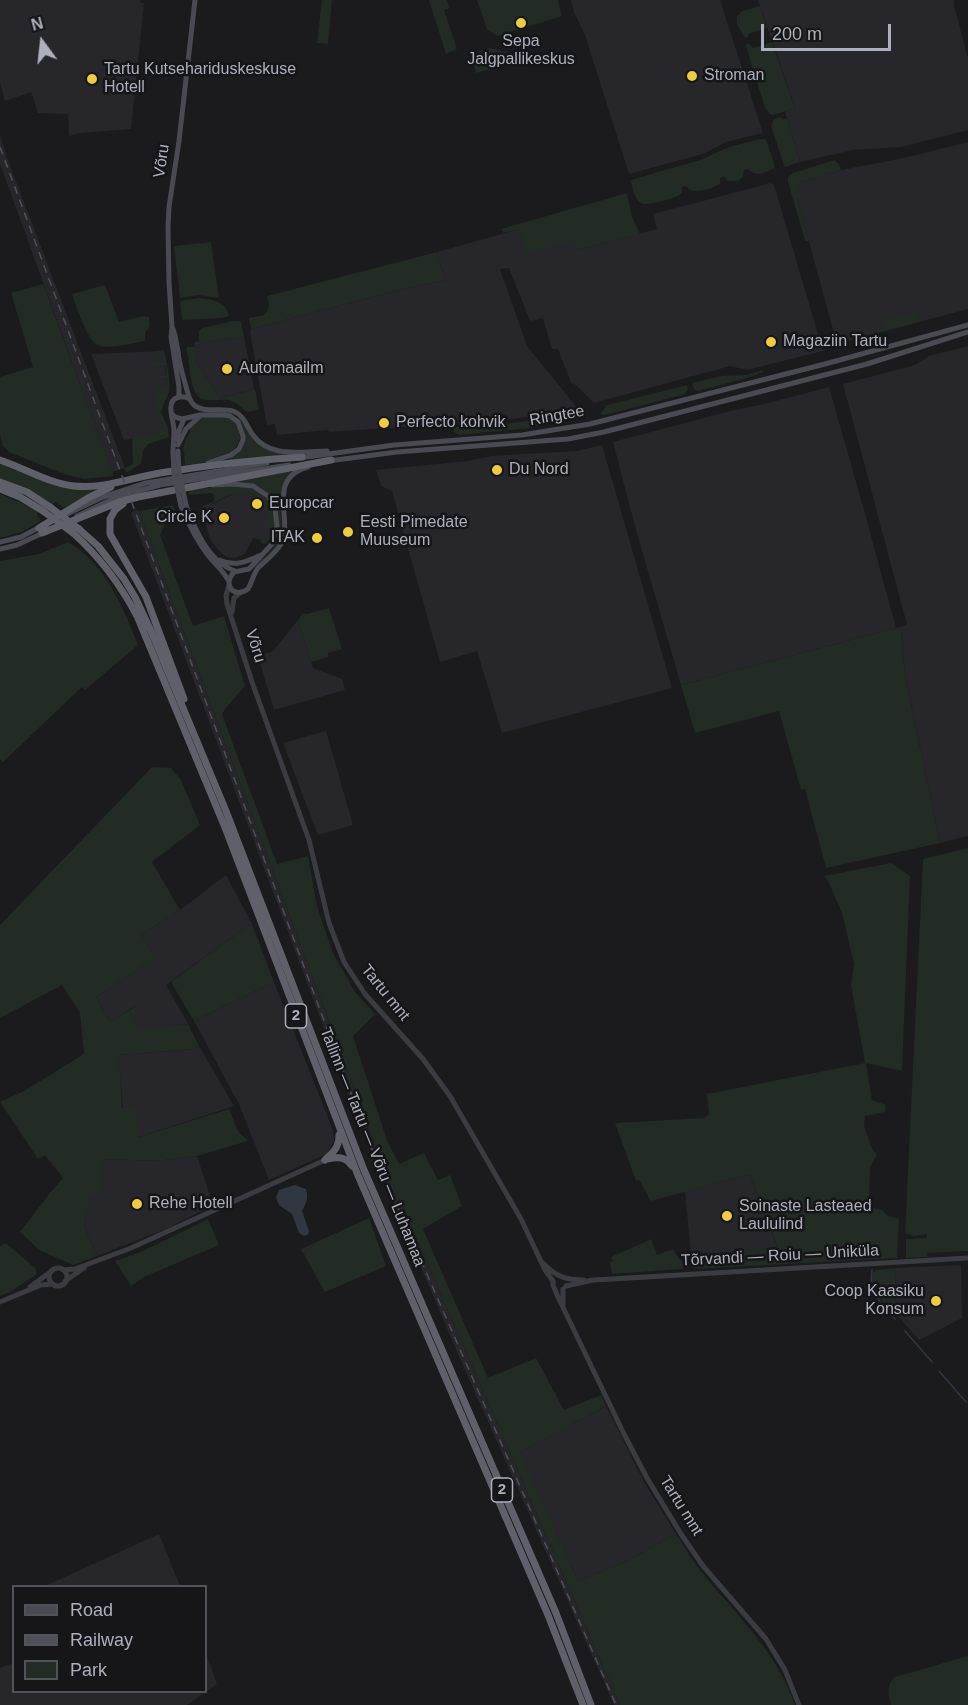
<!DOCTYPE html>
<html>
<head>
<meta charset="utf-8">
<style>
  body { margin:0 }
  #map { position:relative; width:968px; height:1705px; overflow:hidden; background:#1b1a1d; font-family:Helvetica,sans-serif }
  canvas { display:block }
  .legend { position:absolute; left:12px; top:1585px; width:195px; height:108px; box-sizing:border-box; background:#161518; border:2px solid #52535a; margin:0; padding:8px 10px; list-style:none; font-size:18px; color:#adb0bc }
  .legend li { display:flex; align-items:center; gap:12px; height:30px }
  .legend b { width:30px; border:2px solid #52535a }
  .north { position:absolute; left:12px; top:12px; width:60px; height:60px; -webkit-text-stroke:4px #161518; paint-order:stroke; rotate:345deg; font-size:16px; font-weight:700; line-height:24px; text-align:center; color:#adb0bc }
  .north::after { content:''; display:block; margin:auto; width:21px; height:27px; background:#adb0bc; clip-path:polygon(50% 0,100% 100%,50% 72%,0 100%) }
  .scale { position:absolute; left:761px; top:24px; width:130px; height:27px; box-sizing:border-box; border:3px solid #adb0bc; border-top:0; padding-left:8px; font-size:18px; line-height:21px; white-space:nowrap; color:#adb0bc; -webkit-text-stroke:4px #161518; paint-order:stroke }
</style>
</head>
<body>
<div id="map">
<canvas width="968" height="1705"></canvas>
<ul class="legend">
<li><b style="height:8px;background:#4a4a52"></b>Road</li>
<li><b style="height:8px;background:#4f4f57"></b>Railway</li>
<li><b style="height:16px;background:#222b24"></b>Park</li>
</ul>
<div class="north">N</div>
<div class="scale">200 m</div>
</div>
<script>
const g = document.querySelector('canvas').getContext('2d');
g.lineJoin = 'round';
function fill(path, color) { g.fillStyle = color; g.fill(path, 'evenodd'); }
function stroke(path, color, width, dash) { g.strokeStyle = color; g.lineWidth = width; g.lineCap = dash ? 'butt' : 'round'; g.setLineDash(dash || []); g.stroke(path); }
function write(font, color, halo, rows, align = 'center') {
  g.font = font + ' Helvetica,sans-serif'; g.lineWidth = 5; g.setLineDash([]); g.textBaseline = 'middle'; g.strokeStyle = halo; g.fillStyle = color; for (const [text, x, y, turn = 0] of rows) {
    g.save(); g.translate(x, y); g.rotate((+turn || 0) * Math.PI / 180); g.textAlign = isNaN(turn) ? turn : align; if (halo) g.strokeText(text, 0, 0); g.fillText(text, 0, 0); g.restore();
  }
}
fill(new Path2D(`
  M0 0H140V2L144 3 131 129 82 133 69 136 68 114 38 113 31 92 5 101 0 82Z
  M571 0H720L763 133 726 142 703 154 629 174 585 35 574 12Z
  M758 0H954V6L968 58V130L901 147 853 150 800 162 785 111 795 107Z
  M0 135 6 155 125 468 112 472 0 164Z
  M968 142V309L837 344 797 198 796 183 841 170 904 158Z
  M771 183 774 185 823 351 747 370 730 366 594 403 576 385 571 383 558 349H552L543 318 530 321 509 268 500 269 527 346 579 410 497 421 329 432 328 430 277 435 275 424 267 425 250 332 251 329 403 289 445 280 437 252 520 229 574 241 578 250 657 229 653 214Z
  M244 337 254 389 220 398 194 358 195 351 194 342Z
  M968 346V836L940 843 905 675 901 631 896 628 681 685 636 530 613 442 730 411 764 404 829 387 864 510 896 628 907 625 843 384 915 365 929 356Z
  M163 351 167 389 160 403 164 434 124 440 91 354Z
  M602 445 672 688 502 733 477 651 440 662 392 491 381 486 376 470 468 461 491 456 577 451Z
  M237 492H252L261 497 270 516V538L261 540 253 538 245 554 235 558 228 557 222 554 215 546 210 539 201 510Z
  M136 510 139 511 369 1129 620 1705H614L458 1354 363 1132 131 513Z
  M298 620 313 668 342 679 345 690 274 710 258 656 273 651Z
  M326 731 353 825 318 835 283 743Z
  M226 875 252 924 241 931 166 985 188 1024 135 1030V1006L110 1022 96 997 155 958 141 935 180 910Z
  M274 982 333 1130 334 1141 327 1154 269 1180 239 1104 194 1021Z
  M199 1046 234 1106 139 1137 123 1109 118 1055 194 1049Z
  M197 1156 213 1205 166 1229 97 1256 84 1226 90 1197 101 1162 105 1159 156 1161Z
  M750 1174 778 1249 691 1255 685 1191Z
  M961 1265 962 1318 919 1340 895 1313 896 1268Z
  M606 1406 644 1482 676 1534 627 1561 578 1581 519 1452Z
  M159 1534 180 1586H45Z
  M206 1653 217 1684 187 1705H0V1668L13 1663 14 1692H206Z`), '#27262a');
fill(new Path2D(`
  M322 0H332L328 44 317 43Z
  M429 0H447L450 8 444 10 457 49 446 54Z
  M477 0H558L562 16 497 36 487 29Z
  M760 6 767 28 748 34 749 37H744L737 24V16L742 11Z
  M772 42 795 108 773 115 770 114 765 108 746 46 748 43 753 48Z
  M490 48 509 53 512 59 507 65 476 73 471 54Z
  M781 117 783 120 787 118 800 162 785 167 784 165 771 126 774 119Z
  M760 139H765L767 142 774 163V168C765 173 756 178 748 169L744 170 743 177 738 181H728L724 176 720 178V183C713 189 698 193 689 190L686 186 682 187V193L678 196C669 199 645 208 639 202 634 197 633 189 631 183L630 181 634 179 700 160 729 147Z
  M834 160 839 164 841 170 797 183 800 196 797 198 809 241H805L788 182V177L793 173Z
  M627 193 632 217 640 234 577 250 574 241 526 253 520 229 503 233 501 229Z
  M211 242 219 298 198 295 180 298 174 246Z
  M437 252 445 280 403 289 251 329 249 318 264 315 267 312 269 305 267 296Z
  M43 284 104 449 114 476 84 479 64 474 9 452 3 446 0 435V377L33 367 11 293Z
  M105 285 119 322 143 316 149 317 150 326 145 333V341C133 343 108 350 97 345 87 340 76 305 72 294Z
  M199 298C212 300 226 301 229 316L222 318 182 320 180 301Z
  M916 311 919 322 877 333 876 330 885 327 883 320Z
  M233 321H238L241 322 244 337 199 342V331L202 328Z
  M187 347H194L198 355 194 358 220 398 255 389 259 410 247 412C242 408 237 403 231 401 219 397 202 406 195 392 188 379 191 363 186 349Z
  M164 350C166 360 171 380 169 391 168 397 163 402 162 410L157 411 155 387 156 390 167 388 166 378 155 379 154 380 153 375 154 374 155 377 166 375 165 365 154 366V369L152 367 153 361 163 363 162 352 152 353V356L151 352Z
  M763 370V372L754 376 698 391 694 389 692 383 721 376 746 375Z
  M687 385 688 389 685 394 613 413 604 415 600 414 607 405Z
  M204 411 231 413 242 421 251 436 262 447 269 451 286 454 285 456 226 461C241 451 253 435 237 419L204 413Z
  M157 413 162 414 168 428 169 437 148 444 143 451 141 464 126 473 124 468 133 464 132 437 158 434V430L162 429 161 421 157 420Z
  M199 418C208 417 220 416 228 418 244 423 243 444 231 452 217 461 200 463 185 465L184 451H183L185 441 190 432V428Z
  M537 419 539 425 530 428 459 435 455 433 452 427 505 424Z
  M0 463 42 479 100 489 63 508 55 502 53 504 29 490 0 479Z
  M297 468C281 486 279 494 281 518 282 526 282 534 279 541 275 551 265 558 257 566L256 564C264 557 274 550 278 539 280 532 279 523 278 516 274 494 261 483 239 482V480Z
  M233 486C243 487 253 487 261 493 276 504 280 533 265 544L261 543 260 537 261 539 269 537V517L267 510 263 509C263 498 254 494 245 492L243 495C229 490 214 505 200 510V508L214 501V496L211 493 189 495V489Z
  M0 494 20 502 38 512 37 515 41 521 22 532 0 538Z
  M173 505 175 511 169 515 160 535 193 626 224 616 245 686 225 709 222 714 277 864 308 856 317 906 333 953 355 992 375 1014 353 1036 387 1140 399 1164 424 1153 438 1180 450 1175 462 1206 423 1229 488 1378 536 1358 564 1410 601 1395 606 1406 520 1452 578 1581 627 1561 676 1534C683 1544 689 1555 696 1565 732 1611 776 1649 795 1705H620L369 1129 139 511Z
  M68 542C105 563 123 607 138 645L85 690 82 687 3 762 0 759V561L39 554Z
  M329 608 342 649 328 653V657L311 662 298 620 303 613 307 614Z
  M896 628 901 631 905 675 940 843 826 868 805 789 801 790 779 711 695 733 681 685Z
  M152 767 171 768 181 780 200 825 152 862 180 910 141 935 156 958 96 997 110 1022 136 1006 135 1029 188 1024 199 1046 194 1049 119 1055 122 1108 136 1107 139 1137 229 1109 238 1131 248 1141 197 1156 156 1161 105 1159 102 1161 104 1194 91 1196 84 1226 97 1256 73 1265 39 1250 20 1232 49 1194 63 1178 45 1155 38 1159 0 1102 24 1091 84 1054 80 1013 62 985 0 1018V925Z
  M968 848V1251L927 1253 928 1257 906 1258V1239L927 1238 926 1234 914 1236 905 1233 923 859Z
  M891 863 910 876 902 1071 866 1063 872 1100 886 1105 885 1112 865 1116 864 1126 872 1148 877 1155 870 1167 869 1207 882 1210 888 1216 899 1219 897 1258 694 1269 691 1263V1255L778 1248 750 1174 651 1201 639 1180 636 1181 615 1123 704 1118 709 1114 707 1094 865 1063 851 985 854 964 842 913 828 881 824 876Z
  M252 924 274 982 194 1021 171 982 241 931Z
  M369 1218 386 1266 325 1292 301 1249Z
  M208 1219 219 1245 144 1277 131 1286 115 1261 143 1251Z
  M651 1239 657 1255 673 1249 679 1259 684 1262 683 1269 612 1274 610 1262 613 1261 611 1257Z
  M6 1243 35 1268 37 1274 10 1292 0 1296V1246Z
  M896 1268 895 1313 877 1297 870 1282 872 1274 876 1270Z
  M968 1656V1705H891C888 1695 886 1684 895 1677Z`), '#222b24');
fill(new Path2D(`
  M295 1185 306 1189C309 1198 306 1203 302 1211L309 1231 308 1235 304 1236 299 1233 292 1214 279 1205 276 1198 279 1190Z`), '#303741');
stroke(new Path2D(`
  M872 1270C868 1293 881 1303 895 1319
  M905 1331 932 1362
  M939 1371 966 1402`), '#303741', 1.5);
stroke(new Path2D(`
  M229 585 226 596 227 604 252 682 309 840 329 923 344 962 365 994 423 1059 450 1096 521 1219 545 1270 553 1281V1285L558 1297 624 1434 647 1478 681 1534 703 1566 766 1639 785 1670 799 1705
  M232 612 234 598 240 593
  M544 1264C556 1277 567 1280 584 1280
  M49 1277a9 9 0 1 1 18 0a9 9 0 1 1-18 0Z
  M63 1270 75 1269 131 1248 325 1160
  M65 1281 84 1268
  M566 1286 593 1280 612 1279 968 1258
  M30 1287 49 1273
  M0 1302 41 1285 53 1284
  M563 1304V1289`), '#3b3c42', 5);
stroke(new Path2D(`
  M173 329C176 337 176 343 178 351 179 364 183 375 186 387 188 393 189 400 193 404 202 414 222 407 233 411 244 415 247 427 253 435 270 459 302 451 327 451
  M179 397V387L171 337 172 327 169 282 168 228 169 207 179 141 195 0
  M172 414 175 417 182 419 200 415H224L230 416 238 422 243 436V440L239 449 231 455 208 463
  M178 440V433L184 419
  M178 445 186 429 200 416
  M173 452C173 445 174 438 174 431 174 423 170 414 171 406 172 396 183 395 190 399
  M299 458 394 445 522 435 590 424 825 364 968 325
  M328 461 397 452 568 439 604 432 867 364 968 332
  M212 485 233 484 253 486 268 496 275 509 277 526 272 544 249 569 234 572C222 585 234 599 248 589 252 582 253 575 258 568 266 560 275 554 281 544 294 520 265 479 308 467
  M186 505C195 530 209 562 235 571
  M181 506C188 523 196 539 207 554 213 562 223 570 228 580
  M65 515 103 497 146 483 267 463
  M77 516 117 497 160 485 289 465
  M0 542 21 537 40 527
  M0 549 17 545 45 532
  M219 560C235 567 246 562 261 555`), '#4a4a52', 5);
stroke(new Path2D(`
  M0 460C24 468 48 483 74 486 104 489 131 478 160 473 207 465 254 460 302 457
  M0 482 27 492 50 507
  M0 489 20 497 43 511
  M123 504 115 510 110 519V534L146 597 184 699
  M39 528 88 498 111 487
  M79 529 98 546 124 579 135 597 151 631 226 811 364 1170 556 1613 591 1705
  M42 533 119 502 138 497 331 460
  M73 533C100 557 120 584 137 616L226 830 357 1173 548 1615 583 1705
  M327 1159C338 1157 345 1156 352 1166
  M325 1160C334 1151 339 1148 339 1135`), '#60606a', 7);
stroke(new Path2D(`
  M0 147 369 1142 616 1705`), '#4f4f57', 1.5, [8, 6]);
stroke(new Path2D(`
  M178 451 179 472 186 505
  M173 452 174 474 181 506`), '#4a4a52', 5);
stroke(new Path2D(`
  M50 507 79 529
  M43 511 73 533`), '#60606a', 7);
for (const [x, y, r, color] of [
  [521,23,6,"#eecc41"],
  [692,76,6,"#eecc41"],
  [92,79,6,"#eecc41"],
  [771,342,6,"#eecc41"],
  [227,369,6,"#eecc41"],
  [384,423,6,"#eecc41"],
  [497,470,6,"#eecc41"],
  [257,504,6,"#eecc41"],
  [224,518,6,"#eecc41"],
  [348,532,6,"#eecc41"],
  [317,538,6,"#eecc41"],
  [137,1204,6,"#eecc41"],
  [727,1216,6,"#eecc41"],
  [936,1301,6,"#eecc41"]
]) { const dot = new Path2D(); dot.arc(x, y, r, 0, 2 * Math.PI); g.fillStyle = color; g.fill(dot); stroke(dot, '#161518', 2); }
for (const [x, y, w] of [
  [296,1016,21],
  [502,1490,21]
]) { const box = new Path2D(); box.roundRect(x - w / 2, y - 12, w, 24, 4.5); g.fillStyle = '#161518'; g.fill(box); stroke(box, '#adb0bc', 1.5); }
write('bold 15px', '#adb0bc', null, [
  ["2",296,1016],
  ["2",502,1490]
]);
write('16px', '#adb0bc', '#161518', [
  ["Sepa",521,42,"center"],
  ["Jalgpallikeskus",521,60,"center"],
  ["Tartu Kutsehariduskeskuse",104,70],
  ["Hotell",104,88],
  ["Stroman",704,76],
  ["Magaziin Tartu",783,342],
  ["Automaailm",239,369],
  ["Perfecto kohvik",396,423],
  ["Du Nord",509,470],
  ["Europcar",269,504],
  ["Circle K",212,518,"right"],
  ["Eesti Pimedate",360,523],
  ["Muuseum",360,541],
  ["ITAK",305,538,"right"],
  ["Rehe Hotell",149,1204],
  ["Soinaste Lasteaed",739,1207],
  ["Laululind",739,1225],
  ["Coop Kaasiku",924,1292,"right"],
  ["Konsum",924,1310,"right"]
], 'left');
write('16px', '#adb0bc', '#161518', [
  ["Võru",162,161,-81],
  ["Ringtee",557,416,-10],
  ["Võru",255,646,73],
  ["Tartu mnt",385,993,51],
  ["Tallinn — Tartu — Võru — Luhamaa",372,1147,68],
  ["Tõrvandi — Roiu — Uniküla",780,1256,-3],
  ["Tartu mnt",681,1506,58]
]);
</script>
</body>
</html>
